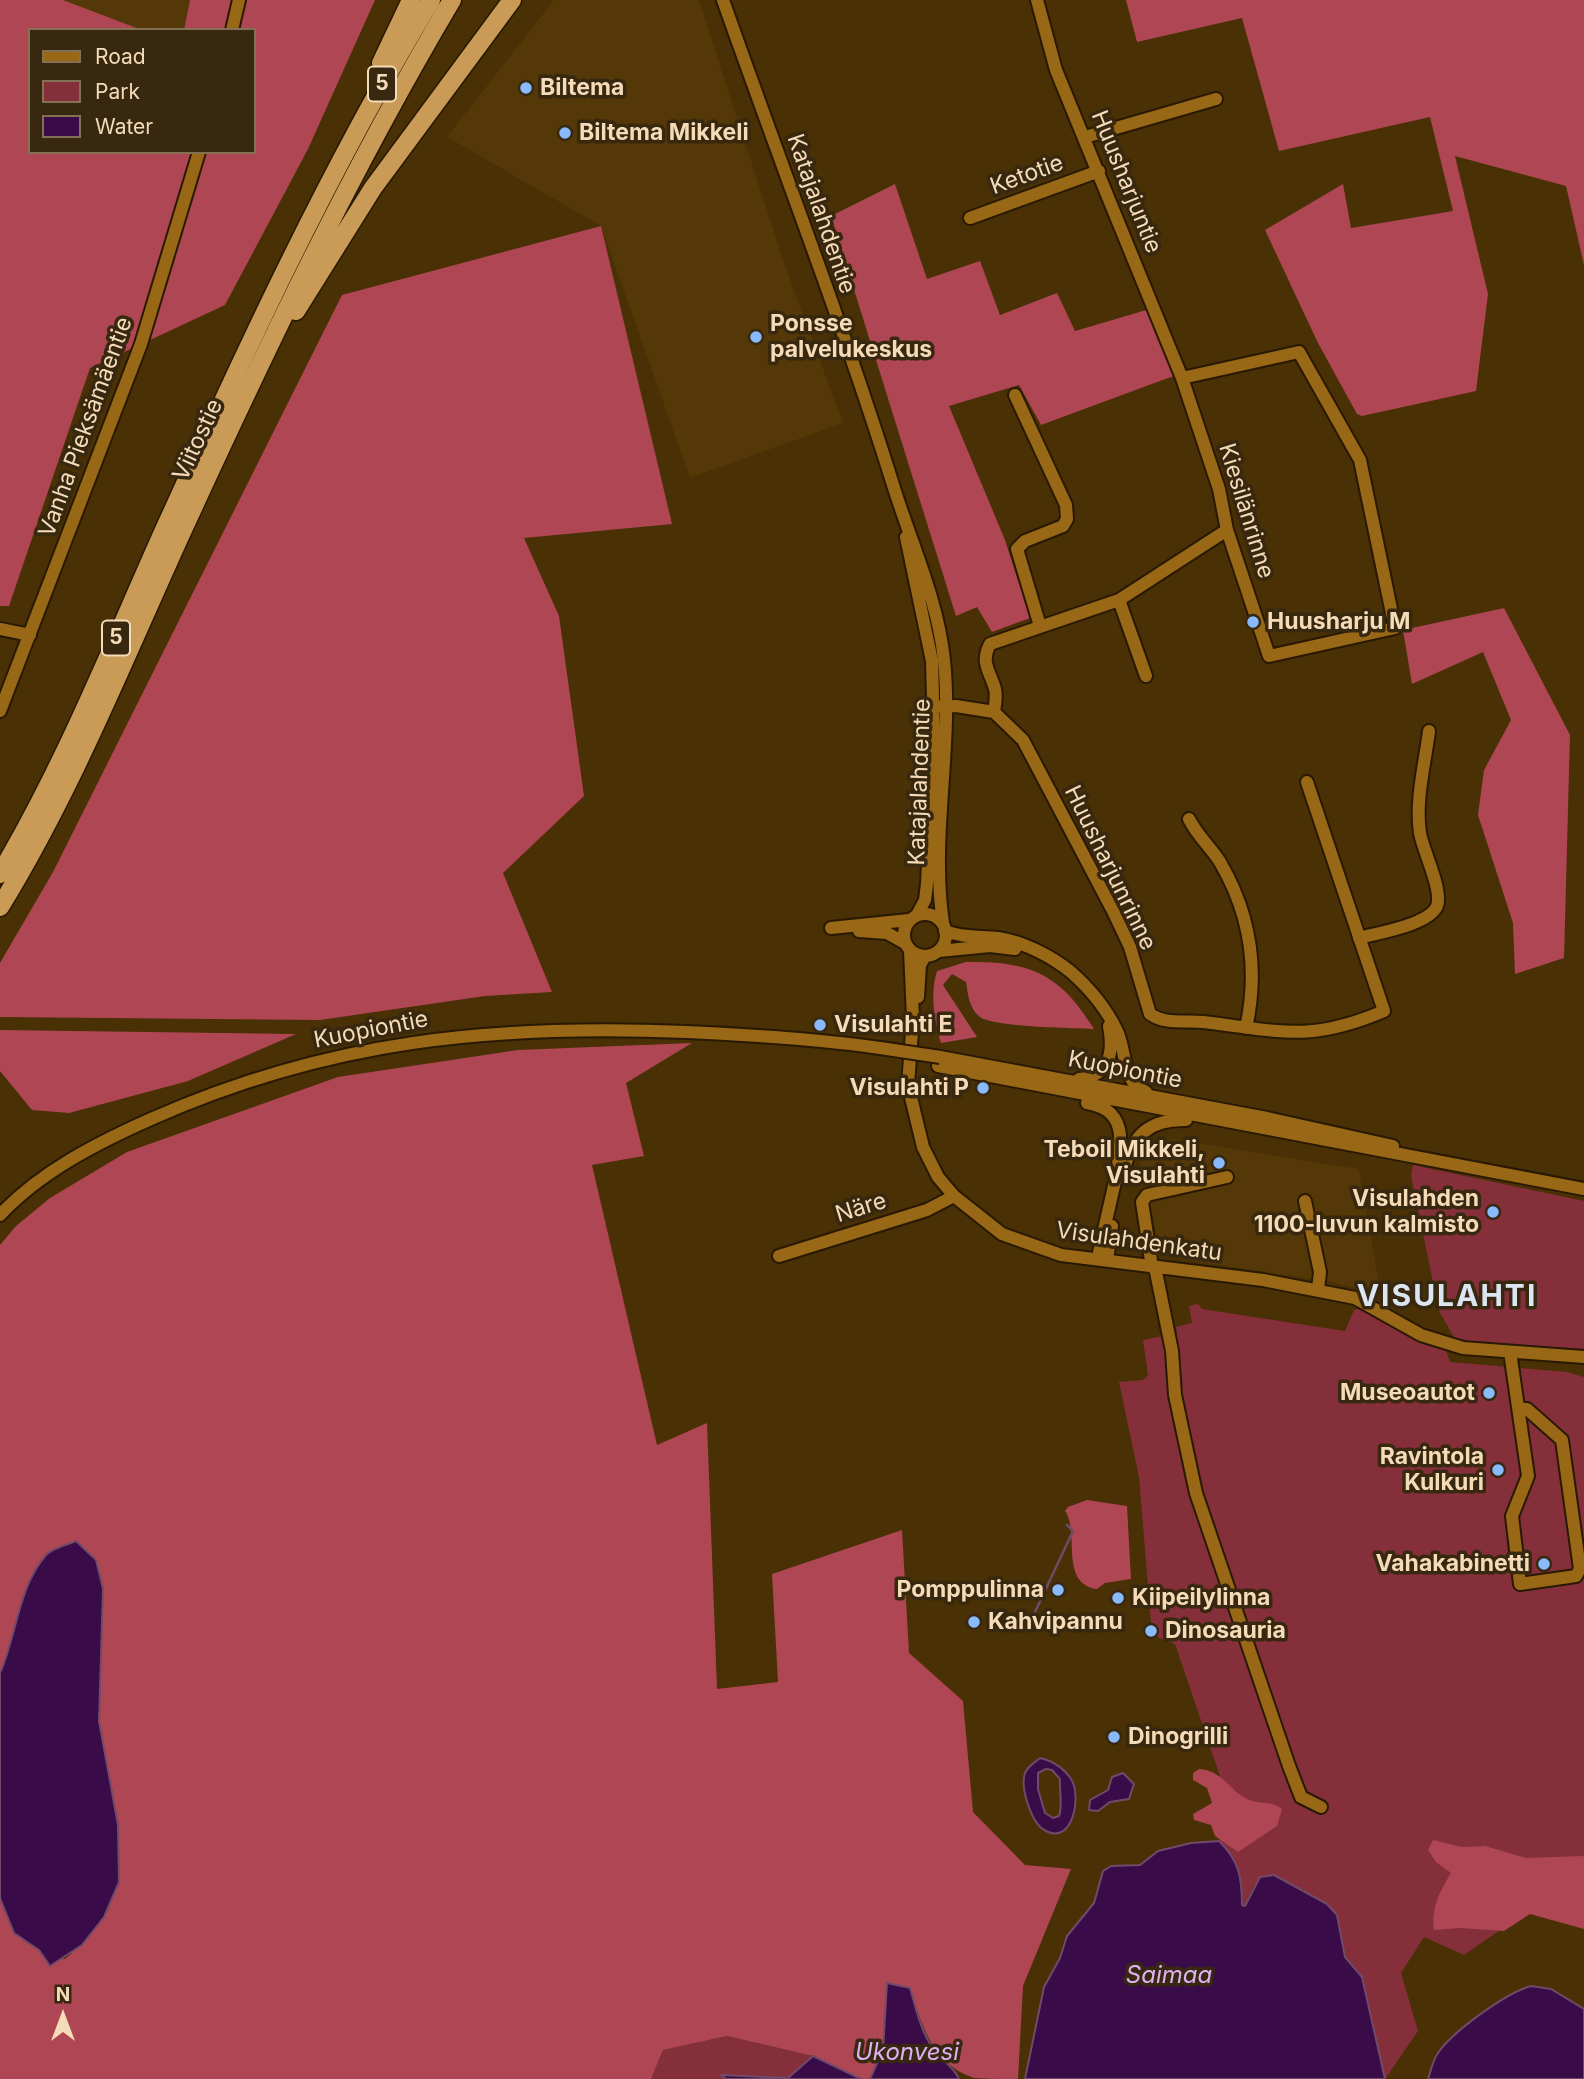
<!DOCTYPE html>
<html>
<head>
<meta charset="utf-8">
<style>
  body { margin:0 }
  #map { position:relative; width:1584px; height:2079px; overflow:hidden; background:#493005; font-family:Inter,sans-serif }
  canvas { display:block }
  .legend { position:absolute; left:28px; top:28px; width:228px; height:126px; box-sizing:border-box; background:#382810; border:2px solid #847053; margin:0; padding:9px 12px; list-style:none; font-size:21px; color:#f5dbb8 }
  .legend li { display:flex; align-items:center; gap:14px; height:35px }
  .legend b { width:35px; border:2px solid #847053 }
  .north { position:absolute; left:28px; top:1981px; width:70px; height:70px; -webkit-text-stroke:5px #382810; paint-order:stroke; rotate:0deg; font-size:19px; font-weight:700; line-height:28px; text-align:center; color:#f5dbb8 }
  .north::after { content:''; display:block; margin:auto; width:24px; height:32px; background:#f5dbb8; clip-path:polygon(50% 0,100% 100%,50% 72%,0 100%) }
</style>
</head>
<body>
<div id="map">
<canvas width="1584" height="2079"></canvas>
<ul class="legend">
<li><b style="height:9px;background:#986816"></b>Road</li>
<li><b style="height:19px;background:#852f3b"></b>Park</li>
<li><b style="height:19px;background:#390c49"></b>Water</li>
</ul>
<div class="north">N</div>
</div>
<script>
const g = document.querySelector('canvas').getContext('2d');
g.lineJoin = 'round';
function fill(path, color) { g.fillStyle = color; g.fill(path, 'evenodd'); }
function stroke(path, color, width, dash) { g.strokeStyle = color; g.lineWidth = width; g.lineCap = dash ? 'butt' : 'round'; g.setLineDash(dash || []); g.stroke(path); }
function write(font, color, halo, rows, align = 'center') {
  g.font = font + ' Inter,sans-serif'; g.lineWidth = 7; g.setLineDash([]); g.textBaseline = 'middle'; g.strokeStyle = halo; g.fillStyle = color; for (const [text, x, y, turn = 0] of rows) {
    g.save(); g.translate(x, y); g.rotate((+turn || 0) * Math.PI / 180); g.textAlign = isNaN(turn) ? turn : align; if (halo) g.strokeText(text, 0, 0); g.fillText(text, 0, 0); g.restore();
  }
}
fill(new Path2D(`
  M63 0H190L184 30H142Z
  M554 0H699L783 260 843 423 690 478 601 226 447 137Z
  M1172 1139 1359 1169 1381 1295 1331 1282 1168 1257 1160 1249 1140 1160 1141 1153 1154 1142Z`), '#543808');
fill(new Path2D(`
  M1413 1165 1584 1201V1349L1478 1343 1455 1339 1439 1311 1411 1176Z
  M1198 1304 1202 1309 1345 1331 1354 1310 1361 1308 1445 1348 1450 1362 1567 1372 1584 1377V1920L1532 1908 1464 1955 1424 1937 1401 1973 1418 2031 1385 2079 1362 1977 1345 1957 1337 1915 1326 1904 1302 1889 1254 1885 1245 1906 1242 1905C1243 1878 1239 1859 1219 1841L1225 1791 1175 1644 1152 1635 1139 1477 1119 1382 1143 1380 1148 1375 1143 1340 1177 1333 1176 1327 1192 1323 1189 1306Z
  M727 2036 813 2056 787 2079H651L663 2050Z`), '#852f3b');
fill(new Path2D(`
  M0 0H63L142 30H30V152H254V30H184L190 0H375L308 149 225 305 90 368 9 606H0Z
  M1126 0H1584V265L1566 186 1455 156 1488 294 1476 391 1362 416 1357 414 1318 343 1265 230 1343 184 1351 228 1453 211 1430 117 1279 151 1242 18 1137 42Z
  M895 184 927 279 980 261 1000 315 1057 293 1075 331 1160 306 1187 371 1041 425 1019 385 949 406 1005 540 1030 618 992 632 977 607 956 616 831 216Z
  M601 226 672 524 524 538 559 616 584 796 503 873 552 992 485 996 320 1020 0 1017V963L53 872 342 295Z
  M1504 608 1570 735 1564 958 1515 974 1513 923 1478 815 1484 770 1511 720 1483 652 1412 684 1403 630Z
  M966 962C1029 961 1060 973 1094 1029 1073 1028 993 1027 980 1017 969 1009 968 994 966 982L952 974 943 985 977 1037 941 1043C934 1020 930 993 937 971Z
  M0 1030 296 1034 188 1081 69 1113 32 1110 0 1071Z
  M692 1043 626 1083 644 1156 592 1165 657 1445 707 1423 717 1689 778 1682 772 1574 902 1530 909 1653 963 1701 973 1812 1025 1865 1071 1869 1023 1986 1018 2079C1006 2079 986 2079 974 2078 932 2064 922 2025 910 1988L887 1983 883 2050 870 2079H861L813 2056 727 2036 663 2050 651 2079H0V1898C17 1941 21 1944 65 1959 147 1893 115 1817 100 1728 97 1711 104 1686 97 1670 81 1635 57 1602 38 1568 19 1593 14 1642 0 1673V1245L16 1226 50 1198 127 1152 338 1077 518 1050Z
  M1087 1500 1127 1506 1131 1579 1105 1583 1097 1589C1059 1584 1080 1532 1065 1511L1068 1507Z
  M1199 1769C1221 1770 1228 1788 1245 1798 1256 1805 1271 1800 1282 1809L1277 1826 1238 1852 1215 1836 1211 1825 1194 1820 1193 1814 1212 1803 1207 1788 1193 1780V1773Z
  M1433 1840 1462 1847 1485 1846 1526 1858 1584 1856V1929L1530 1914 1504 1931 1460 1928 1434 1930C1431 1908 1440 1891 1451 1873L1436 1862 1428 1850Z`), '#af4654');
const water = new Path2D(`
  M76 1541 96 1560 103 1589 99 1721 118 1825 119 1882 104 1917 82 1945 50 1966 39 1950 14 1933 0 1898V1673C17 1635 18 1587 46 1555 52 1548 67 1545 76 1541Z
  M1040 1758C1053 1761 1063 1767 1071 1779 1082 1796 1073 1845 1046 1831 1031 1824 1020 1787 1025 1773 1028 1766 1034 1763 1040 1758ZM1046 1769 1052 1770 1060 1779C1059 1790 1063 1806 1059 1816L1053 1818 1045 1813 1038 1789V1773Z
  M1123 1773 1134 1784 1129 1799 1110 1802 1098 1811 1089 1810 1090 1800 1108 1790 1112 1777Z
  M1219 1841C1239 1860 1242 1878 1242 1905L1245 1906 1260 1877 1274 1875 1327 1904 1337 1915 1345 1957 1362 1977 1385 2079H1025L1044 1987 1060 1958 1067 1936 1094 1903 1103 1871 1111 1866 1140 1865 1158 1851 1191 1843Z
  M887 1983 910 1988C916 2009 921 2032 934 2050 942 2062 952 2064 959 2079H870L883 2050Z
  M1531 1986 1551 1989 1584 2009V2079H1428C1431 2070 1433 2060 1438 2053 1453 2031 1506 1993 1531 1986Z
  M813 2056 861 2079H726L721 2075 788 2078Z`);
fill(water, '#390c49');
stroke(water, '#714a6a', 2);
stroke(new Path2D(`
  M1027 1629 1073 1531 1067 1525`), '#714a6a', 2.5);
const minor = new Path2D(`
  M723 0C780 162 843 324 894 488 912 545 938 601 944 660 953 748 930 836 943 923
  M1037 0 1056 70 1182 378 1219 489 1227 530 1269 656 1395 628 1360 460 1299 352 1182 378
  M232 30 239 0
  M1085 137 1216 99
  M970 218 1099 171
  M1015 395 1066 505 1067 519 1063 526 1025 541 1017 549 1040 626
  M906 537 932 661 934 734 927 884 925 900 917 915
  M1119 600 1146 676
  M0 629 30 635
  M934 707 956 706 994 712 1023 740 1113 911 1130 947 1150 1014C1166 1025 1185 1020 1203 1022 1280 1031 1309 1043 1384 1011L1307 782
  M0 711 141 344 199 152
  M994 712C995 705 997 696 995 689 990 671 980 663 990 644L1119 600 1227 530
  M1189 819C1198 837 1210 846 1220 862 1251 915 1259 969 1246 1028
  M904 935a21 21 0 1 1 42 0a21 21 0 1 1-42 0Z
  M831 928 909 920
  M859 931 887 933 905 943
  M945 931C963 938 980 936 998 938 1024 942 1051 956 1071 972 1089 988 1107 1010 1117 1031 1127 1052 1121 1081 1146 1092
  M1359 938C1377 933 1429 925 1437 906 1443 890 1423 851 1420 833 1415 801 1425 763 1429 731
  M910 950 913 1018 908 1085 923 1147 938 1177 954 1196 1002 1234 1061 1255 1263 1280 1355 1298 1421 1335 1463 1348 1584 1357
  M939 951 990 946 1015 949
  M918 997 920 965 925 956
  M940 1057 1267 1118 1393 1146
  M938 1066 1584 1189
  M1079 1079C1110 1076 1114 1052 1109 1026
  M1087 1103C1103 1106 1115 1112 1119 1129 1126 1154 1102 1229 1098 1259
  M1124 1170C1132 1135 1150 1119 1186 1120
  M1305 1201 1320 1272 1318 1289
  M0 1215C40 1172 97 1143 151 1119 329 1040 494 1024 687 1032 754 1035 821 1039 887 1049
  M779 1256 927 1210 954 1196
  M1107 1260 1112 1226
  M1152 1267 1142 1202 1147 1195 1227 1177
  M1155 1267 1172 1351 1175 1395 1196 1493 1289 1766 1301 1797 1321 1807
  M1510 1352 1528 1476 1512 1516 1520 1584 1576 1576 1580 1569 1562 1440 1527 1409H1519`);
const highway = new Path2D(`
  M381 63 411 0
  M296 311 373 188 512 0
  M0 874C65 765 112 646 164 530 246 349 329 170 431 0
  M0 907C73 788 124 659 182 532 265 351 350 172 452 0`);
stroke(minor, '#291903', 16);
stroke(highway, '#291903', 21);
stroke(minor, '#986816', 12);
stroke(highway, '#c99b57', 18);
const minorBridge = new Path2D(`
  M887 1049 940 1057`);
stroke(minorBridge, '#291903', 16, []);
stroke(minorBridge, '#986816', 12);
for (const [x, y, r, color] of [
  [526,88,7,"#88bafc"],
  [565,133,7,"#88bafc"],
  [756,337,7,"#88bafc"],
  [1253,622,7,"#88bafc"],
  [820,1025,7,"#88bafc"],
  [983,1088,7,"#88bafc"],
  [1219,1163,7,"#88bafc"],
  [1493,1212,7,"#88bafc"],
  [1489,1393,7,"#88bafc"],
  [1498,1470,7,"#88bafc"],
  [1544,1564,7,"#88bafc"],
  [1058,1590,7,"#88bafc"],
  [1118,1598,7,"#88bafc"],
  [974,1622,7,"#88bafc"],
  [1151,1631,7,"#88bafc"],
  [1114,1737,7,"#88bafc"]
]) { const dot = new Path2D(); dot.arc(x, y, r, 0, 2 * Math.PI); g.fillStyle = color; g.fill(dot); stroke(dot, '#382810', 2.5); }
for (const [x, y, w] of [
  [382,84,28],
  [116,638,28]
]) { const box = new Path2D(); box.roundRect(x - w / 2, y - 17.5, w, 35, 5); g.fillStyle = '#382810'; g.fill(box); stroke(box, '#f5dbb8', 2); }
write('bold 21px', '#f5dbb8', null, [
  ["5",382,84],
  ["5",116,638]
]);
write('bold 23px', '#f5dbb8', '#382810', [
  ["Biltema",540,88],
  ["Biltema Mikkeli",579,133],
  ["Ponsse",770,324],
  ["palvelukeskus",770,350],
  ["Huusharju M",1267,622],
  ["Visulahti E",834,1025],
  ["Visulahti P",969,1088,"right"],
  ["Teboil Mikkeli,",1205,1150,"right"],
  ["Visulahti",1205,1176,"right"],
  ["Visulahden",1479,1199,"right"],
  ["1100-luvun kalmisto",1479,1225,"right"],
  ["Museoautot",1475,1393,"right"],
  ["Ravintola",1484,1457,"right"],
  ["Kulkuri",1484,1483,"right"],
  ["Vahakabinetti",1530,1564,"right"],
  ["Pomppulinna",1044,1590,"right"],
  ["Kiipeilylinna",1132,1598],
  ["Kahvipannu",988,1622],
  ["Dinosauria",1165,1631],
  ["Dinogrilli",1128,1737]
], 'left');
write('23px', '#f5dbb8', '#382810', [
  ["Ketotie",1027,175,-20],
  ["Huusharjuntie",1126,182,68],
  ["Katajalahdentie",821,214,71],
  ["Vanha Pieksämäentie",86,427,-70],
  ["Viitostie",198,440,-65],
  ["Kiesilänrinne",1246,511,73],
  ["Katajalahdentie",920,782,-88],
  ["Huusharjunrinne",1110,868,64],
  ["Kuopiontie",371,1030,-11],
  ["Kuopiontie",1125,1070,11],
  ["Näre",861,1208,-17],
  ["Visulahdenkatu",1139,1242,8]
]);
write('italic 24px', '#ddb1f1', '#382810', [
  ["Saimaa",1169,1976],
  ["Ukonvesi",907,2053]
]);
g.letterSpacing = '2px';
write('bold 30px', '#dce5f2', '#382810', [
  ["VISULAHTI",1447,1297]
]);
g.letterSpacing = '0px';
</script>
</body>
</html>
